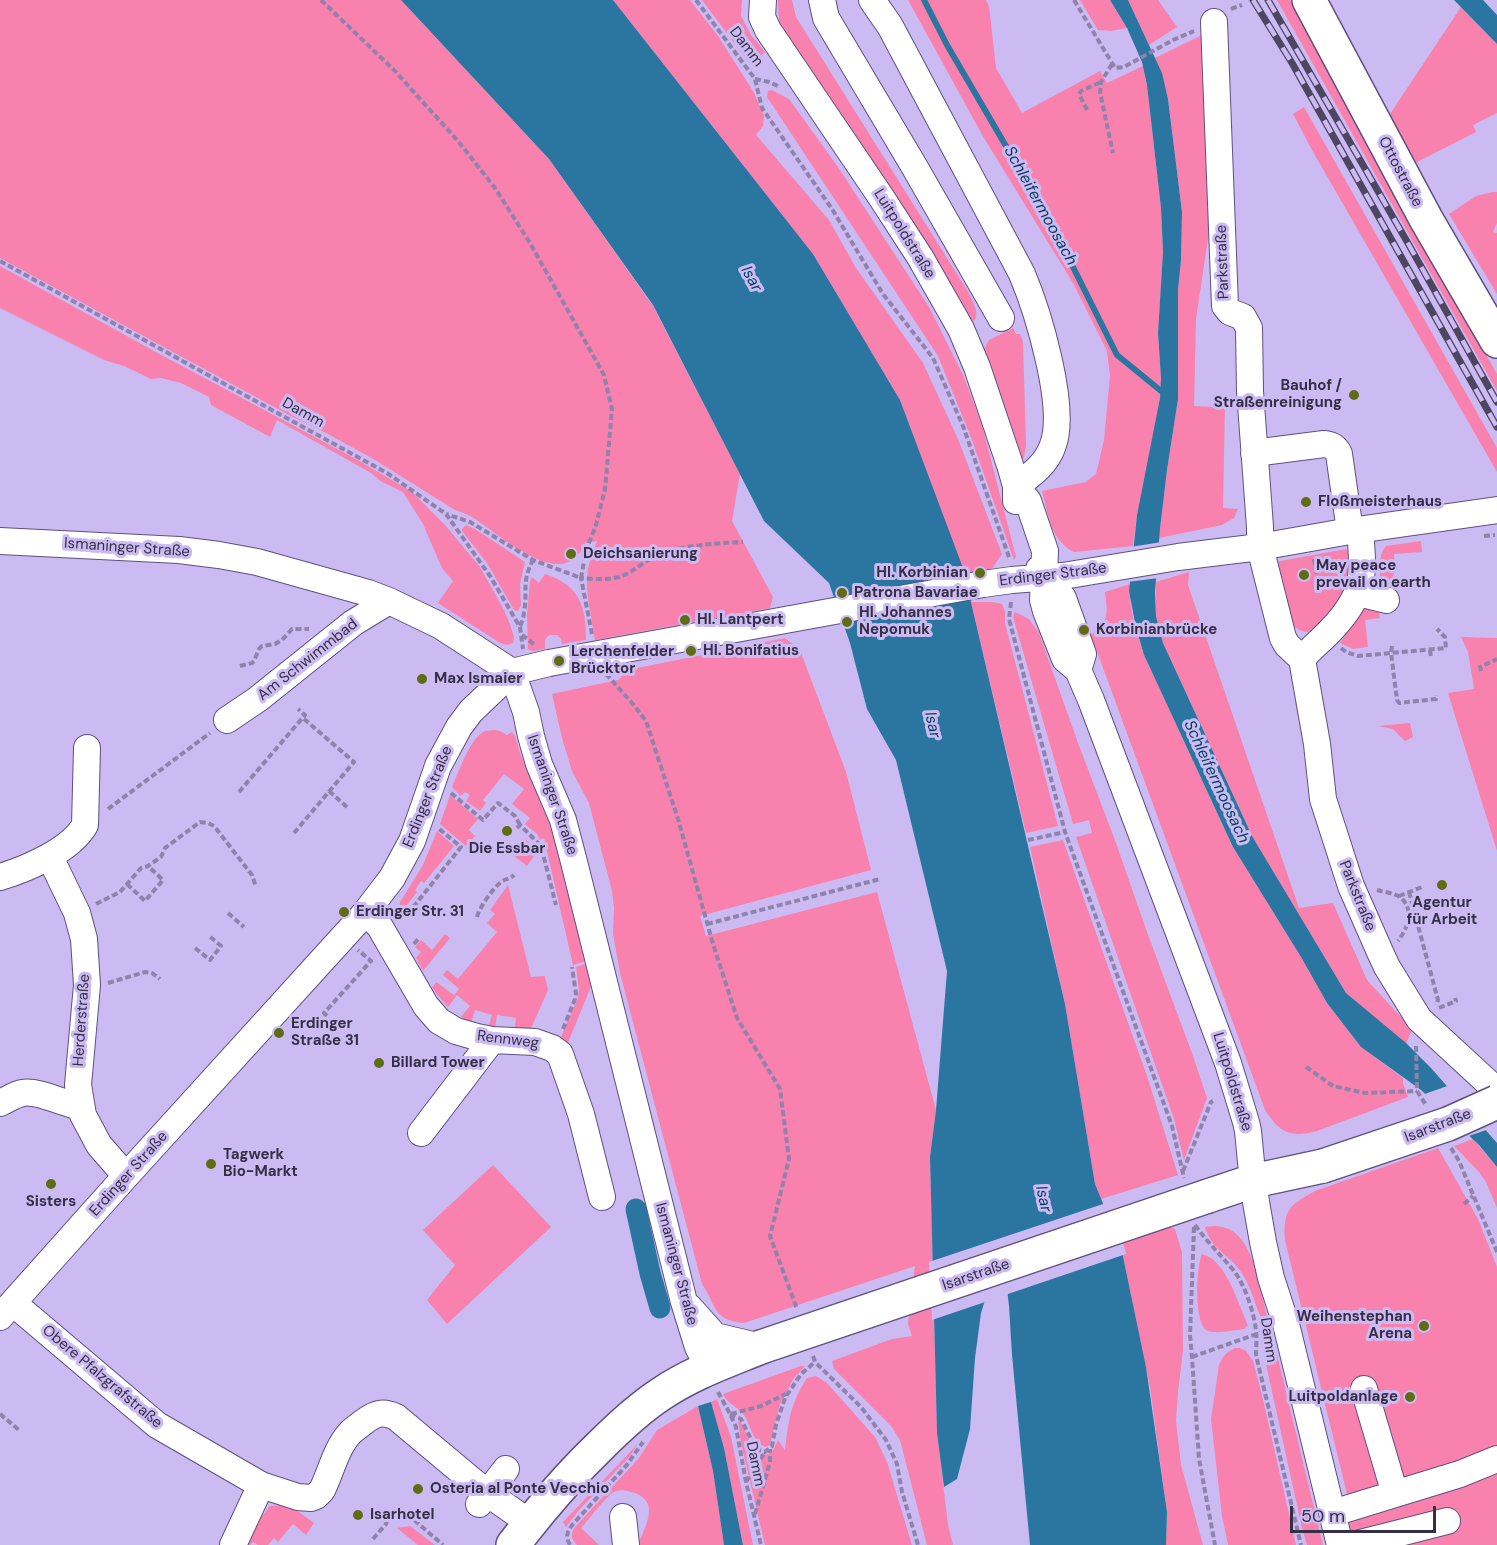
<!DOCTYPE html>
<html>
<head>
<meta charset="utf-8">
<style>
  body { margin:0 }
  #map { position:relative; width:1497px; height:1545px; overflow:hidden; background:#cbbbf2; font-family:"DM Sans",sans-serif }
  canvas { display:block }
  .scale { position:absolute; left:1290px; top:1506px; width:146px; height:27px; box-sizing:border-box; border:3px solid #352f45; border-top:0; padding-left:8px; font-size:18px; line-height:21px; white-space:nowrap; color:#352f45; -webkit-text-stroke:4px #cbbbf2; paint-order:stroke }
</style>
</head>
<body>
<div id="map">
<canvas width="1497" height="1545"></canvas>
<div class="scale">50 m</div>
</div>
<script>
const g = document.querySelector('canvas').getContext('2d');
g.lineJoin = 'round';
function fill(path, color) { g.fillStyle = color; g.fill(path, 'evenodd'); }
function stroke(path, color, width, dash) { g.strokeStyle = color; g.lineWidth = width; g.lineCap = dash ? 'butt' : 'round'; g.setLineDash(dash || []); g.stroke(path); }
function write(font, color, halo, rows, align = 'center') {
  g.font = font + ' "DM Sans",sans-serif'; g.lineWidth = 6; g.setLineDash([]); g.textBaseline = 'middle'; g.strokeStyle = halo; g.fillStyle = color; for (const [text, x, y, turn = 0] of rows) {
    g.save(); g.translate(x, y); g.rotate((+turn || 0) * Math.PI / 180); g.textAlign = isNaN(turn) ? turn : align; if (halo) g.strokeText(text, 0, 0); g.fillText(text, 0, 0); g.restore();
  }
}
fill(new Path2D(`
  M0 0H401L549 159 653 306 740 474 732 521 773 597 770 608 595 640C592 616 583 588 589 564 590 556 595 548 597 541L585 543C564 596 500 534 472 517 467 514 461 512 455 510L375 460 328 434 289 415 0 258Z
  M613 0H690L718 36 753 91 764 115 763 126 756 135 829 220 856 268 923 363 958 439 1002 554 991 570 964 574 900 400 813 254Z
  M702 0H742L741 16 751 35 765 52 758 58 747 60Z
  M778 0H792L796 17 967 290C971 299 980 311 975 320L972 321 968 319 782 35 779 20Z
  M908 0H986L989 6 996 68 1022 113 1100 71 1107 83 1143 66 1147 85 1161 208 1163 252 1158 333 1161 378 1160 398 1155 426 1137 515 1133 546 1074 552C1051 541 1048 513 1042 491L1086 482 1096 474 1104 440 1110 376 1107 351 1073 283 984 138Z
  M1080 0H1110L1127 28 1111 31 1098 30Z
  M1128 0H1158L1177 27 1149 45Z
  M1277 0H1290L1394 193 1497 374V391Z
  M1461 7 1497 44V113L1473 125 1476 132 1415 163 1388 117Z
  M1206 33 1212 212 1196 319 1194 406 1216 407 1225 403 1223 508 1238 509 1234 518 1222 525 1159 538 1167 470 1178 399V290L1181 260 1182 212 1168 98 1155 58Z
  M772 90 789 99 838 167 929 307 963 375 982 425 1016 557 1014 560 972 440 938 356 767 97 768 91Z
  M1304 107 1497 448V472L1312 150 1293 114Z
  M1493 192H1497V223L1493 232 1497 233V294L1449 214 1476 196Z
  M0 266 154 351 356 459 412 492 445 525 480 567 504 610 510 624 514 637 513 643 507 645 500 643 438 603 453 581 442 568 423 524 403 492 382 482 371 473 277 420 270 437 211 405 209 397 181 383 161 378 151 379 124 366 104 360 0 308Z
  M1013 328 1016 334H1020L1023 342 1026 446 1024 457 1022 460 983 351 989 340Z
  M466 525 475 529 525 562 520 584 521 605 518 611 514 610 487 563 462 531V529Z
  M1421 541 1422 552 1394 554C1395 566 1396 573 1390 583L1378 587C1383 573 1376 557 1386 546Z
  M1346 549 1353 561 1346 590 1321 627C1311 635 1301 633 1291 624L1275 562Z
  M1189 572 1188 585 1299 908 1333 903 1367 980 1412 1029 1406 1044 1346 993 1252 836 1163 643 1156 616V582Z
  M545 574C579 585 586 605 586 640L562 644 561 639 557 635H549L545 640V649L532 651 528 649 527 614 530 581 532 577 539 583Z
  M1130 584C1128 605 1137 634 1144 655L1233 847 1301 957 1327 1003 1361 1047 1403 1078V1083L1408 1097 1317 1131C1290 1138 1280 1133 1265 1110L1091 635C1109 619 1108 616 1105 592Z
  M1370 601 1378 603 1380 618 1365 620 1368 647 1353 649 1340 643Z
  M971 602H992L1002 604 1005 612V623L1058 826 1026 833Z
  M1015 612 1029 619 1039 633 1078 743 1116 843 1147 932 1193 1056 1207 1098 1184 1160 1174 1119 1076 837 1092 833 1089 820 1073 824 1013 617Z
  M1461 637 1497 638V851L1448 693 1474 689 1468 652Z
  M785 638 800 650 846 772 871 870 700 916 706 936 877 892 936 1110 930 1157 937 1433 948 1525 953 1545H927L900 1440 891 1426 834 1369 832 1361 892 1339 912 1336 908 1324 915 1266 744 1323C712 1320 717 1306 702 1284L620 973 613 934 614 908 612 891 589 803 572 771 562 738 552 694 618 680 628 670Z
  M1410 723 1413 737 1405 741 1393 729 1378 726Z
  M495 730 500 731 507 735 512 732 515 736 520 753 551 828 563 867 586 961 573 965 544 838 540 840 537 834 525 824 530 818 512 804 524 789 504 774 483 800 486 803 480 811 466 801 470 795 465 792 461 796 452 787C459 772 469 739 485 731 487 731 493 730 495 730Z
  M450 795 478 819 469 830 475 836 466 846 440 824Z
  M437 831 454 846 424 883 421 881 415 890 417 892 407 905 402 906 399 904 423 865Z
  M526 840 538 850 527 866 513 855Z
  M1063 840 1147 1076 1178 1175 1101 1199 1095 1184 1065 1004 1030 847Z
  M508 885 531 977 545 976 548 990 529 1033 514 1032 516 1018 497 1015 495 1029 488 1028 492 1015 475 1010 471 1023 461 1017 470 1006 457 995 448 1007 432 988 436 982 454 995 459 989 443 975 447 970 458 979 497 932 487 923 495 914 490 910Z
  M445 934 450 938 423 971 416 958 421 952 415 947 421 940 432 950Z
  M587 963 592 984 567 1045 561 1037 578 998 579 990 576 967Z
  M1473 1139 1497 1167V1208L1486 1182 1479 1172 1454 1146Z
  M1438 1148 1478 1219 1497 1267V1545H1353L1348 1523V1499L1346 1490 1285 1240C1283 1209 1290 1205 1315 1191Z
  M493 1165 551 1227 447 1324 427 1300 455 1265 423 1230Z
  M1167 1226 1175 1229 1182 1252 1183 1350 1178 1392 1176 1421 1181 1465 1203 1545H1166L1167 1512 1150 1387 1121 1247 1122 1243Z
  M1216 1226C1222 1227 1229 1228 1234 1232 1256 1249 1261 1294 1268 1320L1264 1321 1262 1320C1255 1305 1251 1286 1241 1272 1228 1253 1212 1251 1205 1227Z
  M1202 1254C1226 1259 1238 1304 1248 1325L1244 1329C1236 1330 1212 1335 1206 1330 1194 1321 1196 1267 1202 1254Z
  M1270 1338 1274 1342 1323 1545H1307L1302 1528 1262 1346 1264 1341Z
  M1235 1348H1240L1246 1351 1253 1361 1262 1395 1296 1545H1228L1222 1516 1211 1419 1219 1365 1223 1357 1228 1352Z
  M801 1366H805L794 1378 780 1404 770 1445 766 1447C753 1444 751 1425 744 1415 738 1407 728 1404 723 1394Z
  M816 1376 827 1383 875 1437 887 1462 912 1545H765L741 1443 738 1420 741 1422 754 1451C768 1460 773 1452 778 1440L785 1450C789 1419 790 1405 807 1378Z
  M717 1399 731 1437 753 1545H743L724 1448 711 1402Z
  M698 1406 713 1471 724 1545H638C644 1528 661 1503 635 1493 629 1491 623 1489 616 1491 607 1494 589 1520 581 1528L599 1545H577C571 1538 570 1535 575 1527L639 1458 657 1430Z
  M637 1445 631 1455 579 1510 566 1527 563 1522Z
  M284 1505 299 1512 314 1523 306 1535 293 1524 278 1542 274 1538 268 1545H258L253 1542 250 1545H248L259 1520 270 1506Z
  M410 1526 435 1545H418L397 1528Z`), '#f981ae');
fill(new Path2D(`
  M401 0H613L813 254 900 400 963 568 1065 1004 1095 1184 1121 1247 1146 1367 1167 1512 1166 1545H1030L1012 1355 1009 1306 1007 1289 997 1279 990 1284 981 1313 975 1358 970 1429 957 1479 944 1487 937 1433 930 1157 936 1110 947 971 896 760 867 709 850 643 829 583 764 521 653 305 549 159Z
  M1110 0H1128L1162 73 1168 99 1182 212 1181 260 1178 290V399L1167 470 1160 529 1155 592 1156 616 1163 643 1252 836 1346 993 1406 1043 1431 1068 1497 1143V1167L1479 1145 1421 1090 1361 1047 1327 1003 1301 957 1233 847 1144 655 1136 628 1129 591 1137 515 1160 398 1161 378 1158 333 1163 252 1161 208 1147 85 1142 62 1127 28Z
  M1454 0H1483L1497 15V44Z
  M711 1402 724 1448 743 1545H724L713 1471 698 1406Z`), '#2a76a0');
fill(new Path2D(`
  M1162 542 1159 578 1127 582 1130 547Z
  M1450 1085 1489 1129 1466 1137 1422 1095Z
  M1106 1203 1124 1246 1126 1254 1005 1295 1004 1291 997 1283 993 1286 988 1301 932 1320 929 1262Z`), '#cbbbf2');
stroke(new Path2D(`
  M924 0 947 45 1052 225 1117 355 1166 395`), '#2a76a0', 6);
stroke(new Path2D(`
  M636 1209 650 1273 660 1308`), '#2a76a0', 21);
const minor = new Path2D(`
  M763 0 762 17 768 30 881 197 920 257 961 329 977 367 1010 465 1016 486V501
  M822 0 826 18 914 166 1001 318
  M872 0 890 26 1022 274C1038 312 1067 407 1053 445 1047 464 1031 475 1016 486
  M1214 22 1225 306 1230 312 1243 317 1249 328 1250 391 1260 527V547L1283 638 1287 645 1302 659 1317 744 1323 799 1351 886 1380 952 1387 967 1419 1019 1497 1091
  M1254 453 1324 444C1332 445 1336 447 1339 454L1350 531
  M1016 486 1028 501 1045 551 1043 600 1046 611 1065 659 1078 670 1091 700 1228 1063 1246 1122 1248 1131 1251 1162 1256 1202 1263 1242 1271 1278 1286 1324 1340 1545
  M0 541 179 550 219 555 257 562 368 593 389 601 441 626 512 672 526 712 531 736 539 764 563 820 574 862 684 1302 698 1347 709 1368
  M1039 569 1044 578 1063 598 1083 654 1078 670
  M983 584 1012 580 1063 576 1178 557 1260 547 1350 531 1497 510
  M1358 593 1386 600
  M1302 659C1311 648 1322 640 1332 629 1365 594 1364 576 1360 530
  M227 720 258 699 353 623 389 601
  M50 857 77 913 84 939 87 985 78 1085 83 1115 99 1145 126 1176
  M0 877C27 869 71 850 85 825L87 748
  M366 912 380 927 426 1006 439 1021 456 1031 477 1037 492 1040 535 1042 552 1048 560 1054 581 1114 602 1197
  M0 1103C7 1100 15 1094 23 1093 37 1090 65 1104 81 1107
  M421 1133 492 1040
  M13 1303 157 1425 261 1485 298 1497 311 1498 316 1496 322 1490C331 1472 336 1448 350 1433 354 1429 360 1425 365 1421 376 1413 383 1411 396 1417L487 1493 530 1523
  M689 1307 715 1336 761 1347
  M0 1317 126 1176 366 912 392 878 412 841 438 766 459 727 471 711 512 672 549 663
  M1364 1389 1395 1494
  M479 1504 506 1469
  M1333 1513 1460 1474 1497 1459
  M623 1517 626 1545
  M233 1545 261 1485
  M1352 1545 1447 1521`);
const major = new Path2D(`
  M1309 0 1426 219 1497 341
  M1208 1196 1253 1181 1323 1166
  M513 1545C539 1511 567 1478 598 1448 617 1429 638 1409 661 1394 692 1373 727 1361 761 1347`);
stroke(minor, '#5f5080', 28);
stroke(major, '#5f5080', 36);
stroke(new Path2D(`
  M321 0 394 70 458 141 495 188 530 243 604 375 612 409 605 489 596 525 586 551 581 578 533 560 470 522 446 514
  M696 0 755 79 762 108 832 209 883 294 933 358 963 426 1010 560
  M1074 0 1115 68 1124 67 1173 40 1194 31
  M1231 9 1242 5
  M1112 64 1101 82 1100 92 1113 153
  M755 79 769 82 780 87
  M1087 110 1079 94 1081 91 1101 82
  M0 261 387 473 446 514 490 576 520 627 523 649
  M1484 536 1495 535
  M1314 559 1317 574
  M1011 602 1009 619 1065 832 1172 1126 1184 1178
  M520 626C522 622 524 617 524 612 528 590 521 583 533 560
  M592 634 581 578C593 579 607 580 619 577 635 572 648 557 664 552 691 545 716 543 743 542
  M522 635 535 645
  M1392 646 1391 653 1397 700 1399 703 1436 699V695
  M1341 648 1346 652 1358 656 1446 648 1445 637 1437 629
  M1430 650 1431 658
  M240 666 252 663 254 661 259 649 262 646 275 644 282 640 292 629H309
  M1481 671 1480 667 1497 659
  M606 674 633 704 646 721 678 819 713 944 737 1018 780 1089 789 1159 770 1236 797 1309
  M329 791 347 807
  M239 792 305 715 298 709
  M451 793 483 820 498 803 515 816 520 825
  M108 809 210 733
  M517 828 520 825 539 844 543 854 556 905
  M294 833 354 762 303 718
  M1028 840 1065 832
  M127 884 145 901 163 880 148 866
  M1377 890C1384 892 1394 893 1400 897 1415 909 1408 928 1398 941
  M1409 892 1438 1000 1436 1005
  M1399 896 1422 887
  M96 904 120 892 141 868 148 866 161 857 165 848 200 822 208 823 214 826 252 875 256 887
  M228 913 244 927
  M397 914 411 910 461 847 438 828
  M477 917C479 908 493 888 501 882 505 879 510 879 514 875
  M707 924 880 879
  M414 944 419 938
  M195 948 210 960 221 946 208 935
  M108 983 145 972 152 973 160 979
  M1439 1008 1456 1001 1455 998
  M327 1016 324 1013 371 961 358 950
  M563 1029 575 999 576 994 572 967
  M1416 1046 1417 1091 1426 1105
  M1306 1067 1333 1086 1365 1093 1417 1091
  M1451 1148 1459 1161 1497 1252
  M1183 1171 1211 1102 1213 1101
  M1464 1204 1473 1196
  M1195 1225C1207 1242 1221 1255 1234 1271 1245 1285 1255 1315 1256 1332 1257 1339 1256 1347 1256 1355L1301 1545
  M1194 1227 1190 1335 1192 1357 1199 1459 1215 1545
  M813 1356 815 1362 861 1407 886 1440 897 1464 902 1492 918 1545
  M1192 1357 1265 1331
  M718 1392 730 1414 736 1427 746 1482 761 1545
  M0 1414 19 1430
  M730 1414 741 1419 756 1449 765 1452 772 1446 776 1425 785 1398 801 1374 815 1362
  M731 1414 761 1406 786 1394
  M746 1482 765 1452
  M409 1513 413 1519 443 1545
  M755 1514 770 1462V1449
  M373 1539 386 1524 387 1521
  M570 1545C565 1536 567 1532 573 1524L626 1466 643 1442`), '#8f83ad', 4, [6, 3]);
stroke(minor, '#fff', 26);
stroke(major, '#fff', 33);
const rail = new Path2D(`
  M1253 0 1292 63 1497 427
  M1268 0 1409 245 1497 402`);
stroke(rail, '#4d4661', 7);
stroke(rail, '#cbbbf2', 4.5, [14]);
const minorBridge = new Path2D(`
  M549 663 983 584`);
const majorBridge = new Path2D(`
  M1323 1166 1448 1124 1497 1102
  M761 1347 1208 1196`);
stroke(minorBridge, '#5f5080', 28, []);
stroke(majorBridge, '#5f5080', 36, []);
stroke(minorBridge, '#fff', 26);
stroke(majorBridge, '#fff', 33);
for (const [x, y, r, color] of [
  [1354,395,6,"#5f6c14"],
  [1306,502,6,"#5f6c14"],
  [571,554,6,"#5f6c14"],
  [980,573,6,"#5f6c14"],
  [1304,575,6,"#5f6c14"],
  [842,593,6,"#5f6c14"],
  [685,620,6,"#5f6c14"],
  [847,622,6,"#5f6c14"],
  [1084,630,6,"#5f6c14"],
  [691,651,6,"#5f6c14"],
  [559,661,6,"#5f6c14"],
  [422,679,6,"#5f6c14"],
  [507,831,6,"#5f6c14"],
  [1442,885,6,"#5f6c14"],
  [344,912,6,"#5f6c14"],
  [279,1033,6,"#5f6c14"],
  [379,1063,6,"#5f6c14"],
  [211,1164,6,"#5f6c14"],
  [51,1184,6,"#5f6c14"],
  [1424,1326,6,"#5f6c14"],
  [1410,1397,6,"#5f6c14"],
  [418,1489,6,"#5f6c14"],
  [358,1515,6,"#5f6c14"]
]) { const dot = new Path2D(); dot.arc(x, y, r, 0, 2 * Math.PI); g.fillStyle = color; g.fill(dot); stroke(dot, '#cbbbf2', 2); }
write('15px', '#352f45', '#cbbbf2', [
  ["Damm",746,47,53],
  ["Ottostraße",1400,172,62],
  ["Luitpoldstraße",904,234,58],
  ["Parkstraße",1223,262,-92],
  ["Damm",303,413,29],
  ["Ismaninger Straße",127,548,4],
  ["Erdinger Straße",1053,575,-7],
  ["Am Schwimmbad",308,660,-38],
  ["Ismaninger Straße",552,795,71],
  ["Erdinger Straße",428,797,-68],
  ["Parkstraße",1357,896,68],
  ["Herderstraße",82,1020,-86],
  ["Rennweg",508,1040,7],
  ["Luitpoldstraße",1232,1082,73],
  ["Isarstraße",1438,1126,-21],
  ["Erdinger Straße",129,1174,-48],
  ["Ismaninger Straße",676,1264,75],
  ["Isarstraße",976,1275,-19],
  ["Damm",1268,1340,82],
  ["Obere Pfalzgrafstraße",102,1377,40],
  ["Damm",755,1464,79]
]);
write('bold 15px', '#352f45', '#cbbbf2', [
  ["Bauhof /",1342,386,"right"],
  ["Straßenreinigung",1342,403,"right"],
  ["Floßmeisterhaus",1318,502],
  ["Deichsanierung",583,554],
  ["May peace",1316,566],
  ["prevail on earth",1316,583],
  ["Hl. Korbinian",968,573,"right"],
  ["Patrona Bavariae",854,593],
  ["Hl. Johannes",859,613],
  ["Nepomuk",859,630],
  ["Hl. Lantpert",697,620],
  ["Korbinianbrücke",1096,630],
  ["Hl. Bonifatius",703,651],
  ["Lerchenfelder",571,652],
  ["Brücktor",571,669],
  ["Max Ismaier",434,679],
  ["Die Essbar",507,849,"center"],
  ["Agentur",1442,903,"center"],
  ["für Arbeit",1442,920,"center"],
  ["Erdinger Str. 31",356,912],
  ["Erdinger",291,1024],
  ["Straße 31",291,1041],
  ["Billard Tower",391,1063],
  ["Tagwerk",223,1155],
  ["Bio-Markt",223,1172],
  ["Sisters",51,1202,"center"],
  ["Weihenstephan",1412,1317,"right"],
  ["Arena",1412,1334,"right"],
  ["Luitpoldanlage",1398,1397,"right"],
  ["Osteria al Ponte Vecchio",430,1489],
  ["Isarhotel",370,1515]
], 'left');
write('italic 16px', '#003f5e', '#cbbbf2', [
  ["Schleifermoosach",1040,206,61],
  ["Isar",751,279,61],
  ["Isar",932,725,77],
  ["Schleifermoosach",1216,782,65],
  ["Isar",1043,1199,77]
]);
</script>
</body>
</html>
